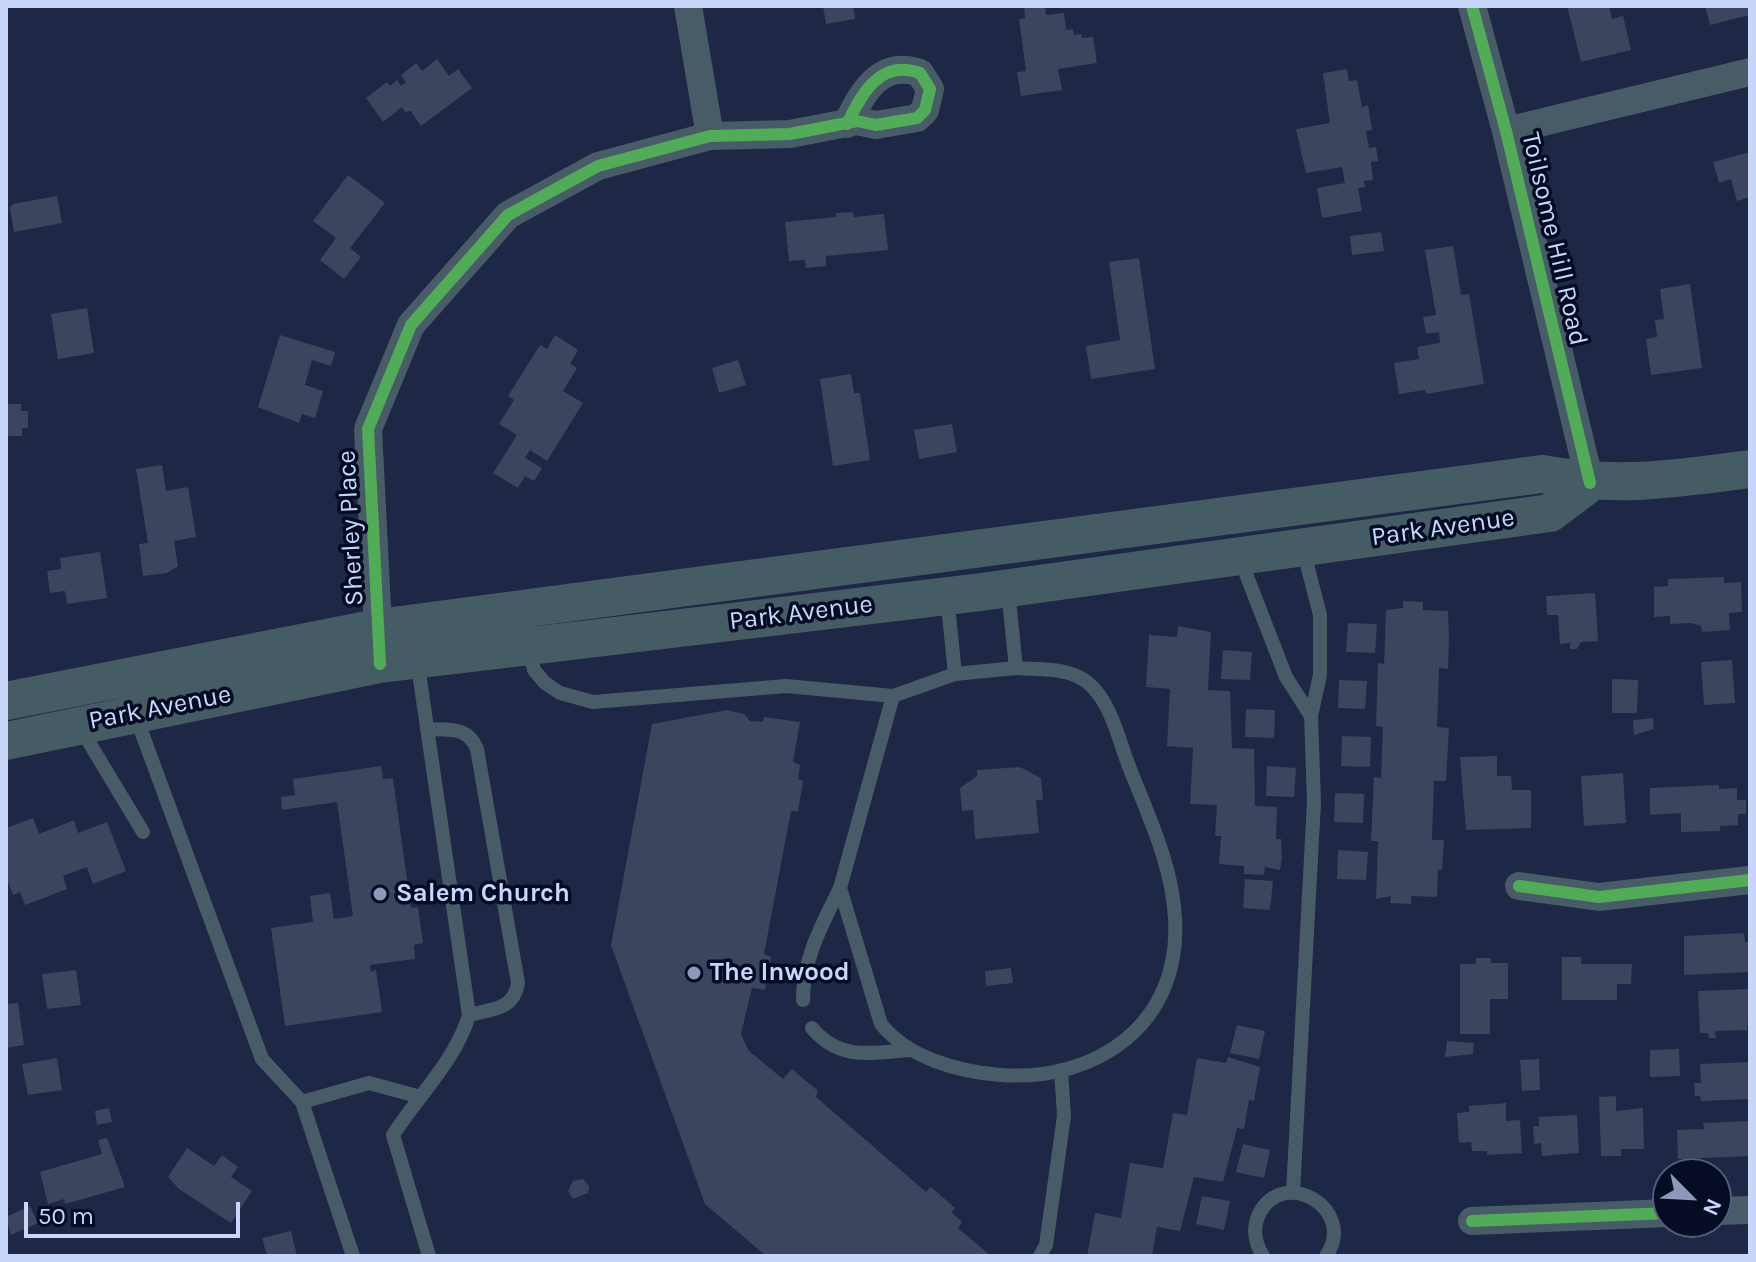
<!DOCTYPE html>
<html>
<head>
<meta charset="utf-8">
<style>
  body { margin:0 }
  #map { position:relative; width:1756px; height:1262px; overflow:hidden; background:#1e2746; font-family:Karla,sans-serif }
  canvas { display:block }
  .frame { position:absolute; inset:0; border:8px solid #c7d6f9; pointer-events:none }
  .north { position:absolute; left:1652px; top:1158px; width:80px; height:80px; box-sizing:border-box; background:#050c24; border:2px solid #535d79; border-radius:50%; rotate:114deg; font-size:22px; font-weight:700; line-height:32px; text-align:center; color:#c7d6f9 }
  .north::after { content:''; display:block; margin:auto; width:28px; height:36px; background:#8c99ba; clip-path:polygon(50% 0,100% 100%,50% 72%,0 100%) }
  .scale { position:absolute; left:24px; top:1202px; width:216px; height:36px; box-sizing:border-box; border:4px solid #c7d6f9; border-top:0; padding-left:10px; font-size:24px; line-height:28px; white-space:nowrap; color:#c7d6f9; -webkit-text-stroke:6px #050c24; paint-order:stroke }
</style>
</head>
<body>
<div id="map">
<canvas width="1756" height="1262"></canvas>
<div class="frame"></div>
<div class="north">N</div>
<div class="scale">50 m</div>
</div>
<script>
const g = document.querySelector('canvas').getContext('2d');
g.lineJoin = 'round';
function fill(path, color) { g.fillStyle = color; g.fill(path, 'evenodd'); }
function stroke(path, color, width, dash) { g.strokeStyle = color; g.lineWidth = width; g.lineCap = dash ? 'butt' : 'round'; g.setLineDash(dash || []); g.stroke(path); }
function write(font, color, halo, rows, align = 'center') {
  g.font = font + ' Karla,sans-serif'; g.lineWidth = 7; g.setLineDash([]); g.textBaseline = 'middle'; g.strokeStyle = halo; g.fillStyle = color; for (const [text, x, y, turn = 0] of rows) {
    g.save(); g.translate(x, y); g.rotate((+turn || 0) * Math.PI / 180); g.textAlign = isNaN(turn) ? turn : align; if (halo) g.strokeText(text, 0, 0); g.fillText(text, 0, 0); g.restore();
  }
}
fill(new Path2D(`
  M823 6H853L855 19 826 24Z
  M1024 6H1045L1046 15 1064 13 1066 30 1073 29 1074 35 1081 34 1082 38 1093 37 1097 63 1058 69 1062 90 1021 96 1017 72 1026 71 1019 19 1025 18Z
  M1567 6H1609L1612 19 1623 16 1631 50 1581 62Z
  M1705 6H1750V15L1710 25Z
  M437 59 449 76 458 69 472 88 421 126 411 111 405 112 402 107 383 122 366 98 387 82 390 86 397 80 401 86 406 82 401 75 416 63 422 71Z
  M1347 69 1349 81 1357 80 1362 107 1368 105 1372 130 1366 131 1369 148 1376 147 1378 161 1371 162 1373 180 1364 181 1365 187 1358 188 1362 211 1322 218 1317 188 1345 183 1342 167 1306 173 1296 129 1330 123 1323 73Z
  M1750 152V197L1737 201 1731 179 1719 183 1713 162Z
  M348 175 385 203 350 248 361 257 344 279 320 260 336 238 313 221Z
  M57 196 62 223 14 232 10 208 13 204Z
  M853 212 854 217 884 214 888 250 826 256V266L806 268 805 260 789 261 785 222 836 217V213Z
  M1381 232 1384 251 1352 255 1350 236Z
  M1453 246 1461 295 1469 294 1484 384 1426 394 1425 390 1399 394 1394 363 1419 359 1417 347 1440 343 1439 332 1426 334 1423 317 1436 315 1425 250Z
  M1139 258 1155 369 1091 379 1086 346 1120 340 1109 262Z
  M1690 284 1702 368 1651 375 1646 339 1657 337 1655 320 1664 319 1660 289Z
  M87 308 94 353 58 359 51 314Z
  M280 335 335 352 331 366 312 360 305 385 323 391 315 418 302 414 299 423 258 407Z
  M555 335 578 350 570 364 577 368 563 391 583 403 547 461 530 450 525 458 542 468 534 481 525 476 518 488 493 473 517 435 499 424 514 400 508 396 540 345 547 349Z
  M738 360 746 385 719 393 712 368Z
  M851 374 854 393H860L870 460 833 466 820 379Z
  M6 404H21V411H28V428H22V436H6Z
  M952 424 957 452 919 459 914 430Z
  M162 465 166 491 188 487 196 537 174 541 178 566 167 573 143 576 139 544 148 543 136 469Z
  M100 552 107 598 67 604 65 591 50 593 47 571 61 569 60 558Z
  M1724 577V583L1741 582 1742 612 1729 613 1730 630 1702 632 1701 626 1691 623 1670 624V616L1654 617V587L1668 586V579Z
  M1595 593 1598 641 1581 642 1577 649H1570V643L1560 644 1558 615H1547L1546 596Z
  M1403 601 1423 602V610L1448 611 1449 637 1448 669 1439 668 1437 727 1449 728 1446 781H1434L1432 840H1444L1442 870H1438L1437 897 1411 896V904L1390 903 1391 896 1376 899 1378 841H1371L1374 777 1381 778 1383 727 1376 726 1378 663 1384 664 1386 610 1403 608Z
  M1348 623 1377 624 1375 653 1346 652Z
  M1178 626 1211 632 1208 690 1230 691 1232 748 1254 749 1255 806 1277 807 1276 839H1281L1282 859 1280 870 1265 867 1264 875 1244 874V866L1219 864 1221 836H1215L1217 805 1190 804 1193 748 1167 746 1170 689 1146 687 1149 635 1177 637Z
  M1223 650 1252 652 1250 680 1221 679Z
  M1732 660 1735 703 1704 705 1701 662Z
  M1612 679 1638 680 1637 713H1612Z
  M1339 680 1367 681 1365 709 1338 708Z
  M1246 709 1275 710 1274 738 1245 737Z
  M727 710 744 714 750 721 763 722 764 717 800 722 793 762 800 765 798 779 803 781 798 811H791L764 954 771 957 765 990 752 988 741 1034 749 1051 783 1079 792 1069 818 1091 816 1097 926 1192 931 1187 955 1208 951 1212 962 1222 958 1228 991 1256H766L705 1204 611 945 652 724Z
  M1653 718 1654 729 1634 735 1633 720Z
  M1342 736 1371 737 1370 767 1341 766Z
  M1497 756V776H1511L1512 790H1531V828L1466 830 1460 757Z
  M381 766 383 779 393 778 411 908 418 907 423 943 414 945 415 959 370 965 371 972 376 970 382 1012 285 1026 271 928 313 922 310 896 330 893 334 919 353 916 337 802 282 810 281 797 295 795 293 779Z
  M1267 766 1296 768 1294 797 1266 796Z
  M1020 767 1041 778 1043 800H1036L1039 833 975 839 973 810 962 811 960 788 977 776V770Z
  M1623 773 1626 823 1584 826 1581 776Z
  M1719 785V789L1737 788V800H1746V814H1738V825L1720 826V831L1681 832V813L1650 815V788Z
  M1335 793 1364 794 1363 823 1334 822Z
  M33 818 39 834 74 820 78 833 107 822 126 871 93 884 87 867 63 876 67 889 25 905 20 892 13 895 6 877V828Z
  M1338 850 1368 852 1366 880 1337 879Z
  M1245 879 1273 881 1270 910 1243 908Z
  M1744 933 1745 942H1750V972L1684 975V936Z
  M1562 957H1581V964H1632L1631 984H1617V1000H1562Z
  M1476 958H1491V963H1508V999H1490V1034H1460V964H1476Z
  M1011 968 1013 983 986 986 985 971Z
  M76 970 81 1005 47 1009 42 974Z
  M1750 989 1747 1030 1715 1031 1716 1038H1709L1708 1033H1700L1698 991Z
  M18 1003 24 1045 6 1048V1004Z
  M1237 1025 1265 1031 1259 1059 1230 1053Z
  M1447 1041 1474 1043 1473 1054 1445 1057Z
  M1679 1049 1680 1076 1650 1077V1050Z
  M1228 1057 1260 1067 1254 1101 1249 1100 1244 1129 1237 1128 1223 1182 1194 1177 1180 1231 1157 1227 1152 1256H1087L1095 1213 1121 1218 1130 1163 1163 1168 1173 1113 1187 1115 1197 1058 1226 1063Z
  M57 1058 62 1090 28 1095 22 1064Z
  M1539 1059 1540 1090 1522 1091 1520 1060Z
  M1750 1062V1099L1701 1101 1700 1096H1695L1694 1083H1701L1700 1064Z
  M1616 1096V1111L1643 1108 1644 1149H1621V1156H1601L1599 1097Z
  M1506 1103V1121L1520 1120 1522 1153 1487 1155V1151H1472L1471 1142 1459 1143 1457 1113 1469 1112V1106Z
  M109 1108 112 1122 97 1125 95 1111Z
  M1577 1115 1579 1153 1542 1156 1541 1143 1534 1144 1533 1126H1539V1117Z
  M1750 1121V1156L1678 1159 1677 1130 1704 1129 1703 1123Z
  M107 1138 125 1187 65 1204 64 1199 48 1204 40 1172 102 1154 98 1140Z
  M1243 1144 1270 1150 1264 1178 1236 1172Z
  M187 1148 214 1166 222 1155 238 1167 231 1177 252 1191 231 1223 179 1189 168 1177Z
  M583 1179 589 1186 588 1193 573 1199 568 1191 573 1181Z
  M1202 1196 1230 1201 1224 1230 1196 1224Z
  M30 1206 38 1223 11 1235 6 1217Z
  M291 1231 297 1256H267L262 1238Z`), '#3c445e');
stroke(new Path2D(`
  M1239 556 1286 677 1311 716
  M947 596 955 674 1016 668 1008 590
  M529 648 534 670 545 683 560 693 593 702 786 686 893 696 955 674
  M417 659 469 1015C457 1058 418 1096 393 1135L429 1256
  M893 696 840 888 881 1024C908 1058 959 1072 1001 1075 1098 1082 1181 1023 1175 919 1173 869 1150 819 1132 774 1119 744 1113 703 1087 682 1068 667 1040 670 1016 668
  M136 717 262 1059 302 1102
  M81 729 143 832
  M427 729C448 730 468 726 477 749L518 983C514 1010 492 1009 469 1015
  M803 1000C803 958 822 925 840 888
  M812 1028C840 1061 870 1053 910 1050
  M1293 1192 1314 802 1311 716 1320 675V615L1303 549
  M353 1256 302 1102 369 1083 417 1096
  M1040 1256 1046 1245 1064 1116 1061 1070
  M1263 1256C1255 1243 1252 1229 1259 1214 1284 1165 1358 1210 1326 1256`), '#485c67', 14);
stroke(new Path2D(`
  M688 6 710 136
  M1472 6 1506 131 1590 483
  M1506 131 1750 72
  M379 647 368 429 411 325 508 215 598 166 710 136 790 134 857 121 876 125 917 118 925 110 930 89 920 73C880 59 862 93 847 124
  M1519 886 1599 897 1750 880
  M1716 1211 1750 1210
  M1472 1221 1668 1213`), '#485c67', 28);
stroke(new Path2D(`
  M6 701 378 628 1542 474C1616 488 1676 479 1750 469
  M6 741 380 664 981 592 1550 513 1590 483`), '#465c65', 38);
stroke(new Path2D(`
  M1472 6 1506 131 1590 483
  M380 664 368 429 411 325 508 215 598 166 710 136 790 134 857 121 876 125 917 118 925 110 930 89 920 73C880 59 862 93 847 124
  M1519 886 1599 897 1750 880
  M1472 1221 1668 1213`), '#51ab58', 12);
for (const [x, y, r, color] of [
  [380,894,8,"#8c99ba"],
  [694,973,8,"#8c99ba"]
]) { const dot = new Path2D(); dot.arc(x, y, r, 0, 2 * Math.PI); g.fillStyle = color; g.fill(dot); stroke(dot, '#050c24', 3); }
write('26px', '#c7d6f9', '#050c24', [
  ["Toilsome Hill Road",1554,239,77],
  ["Sherley Place",351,528,-93],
  ["Park Avenue",1443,528,-8],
  ["Park Avenue",801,613,-7],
  ["Park Avenue",160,708,-11]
]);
write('bold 26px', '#c7d6f9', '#050c24', [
  ["Salem Church",396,894],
  ["The Inwood",710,973]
], 'left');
</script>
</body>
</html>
